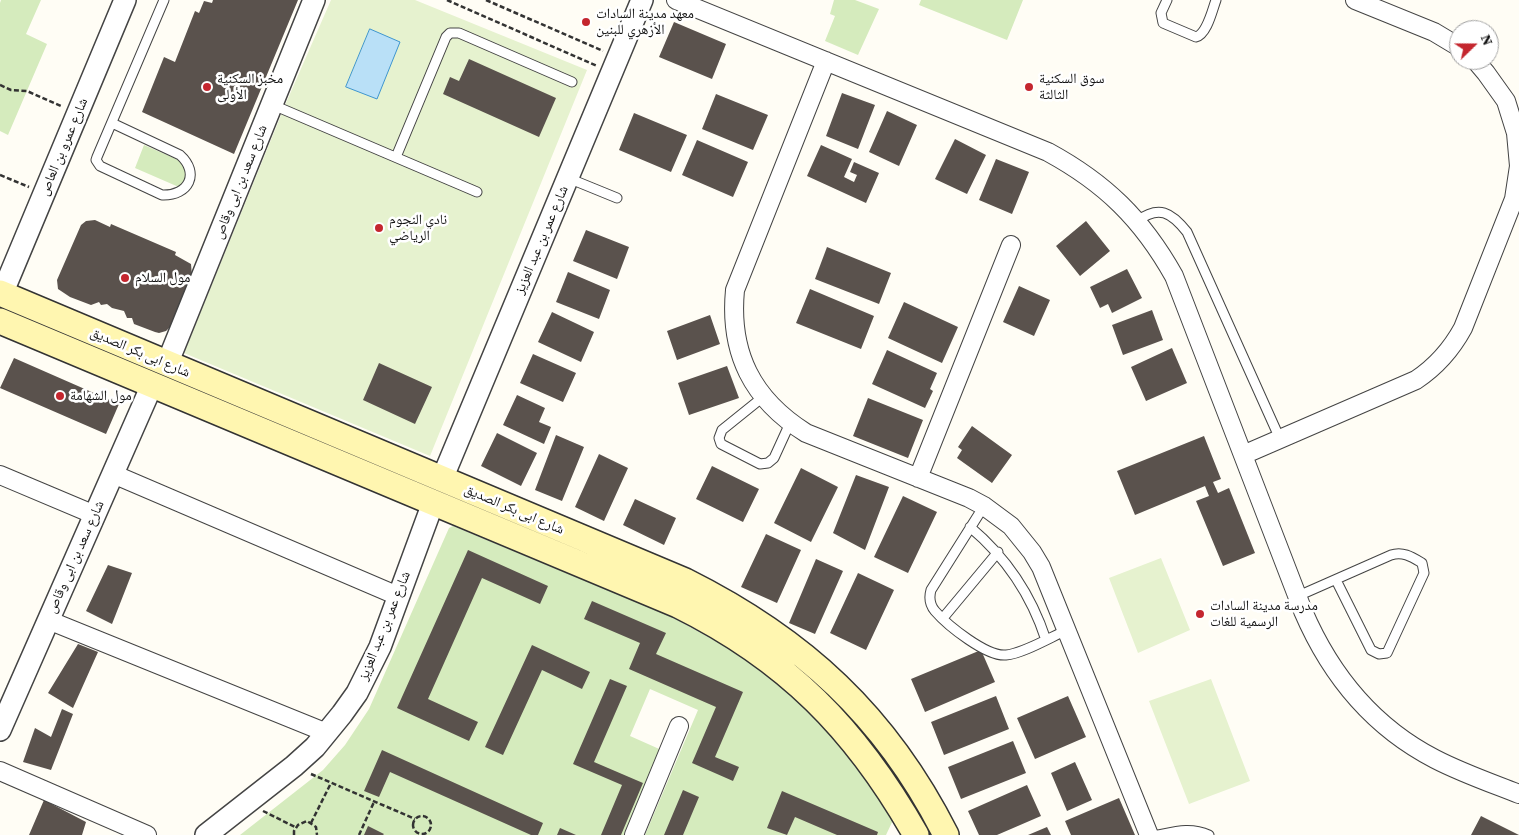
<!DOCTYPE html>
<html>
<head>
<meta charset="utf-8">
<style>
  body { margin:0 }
  #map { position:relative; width:1519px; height:835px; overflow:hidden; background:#fffdf5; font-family:"Source Serif 4",serif }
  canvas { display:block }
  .north { position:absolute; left:1449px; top:20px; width:50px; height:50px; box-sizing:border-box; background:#fff; border:1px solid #a0a0a0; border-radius:50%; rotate:68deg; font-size:14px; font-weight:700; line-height:20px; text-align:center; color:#111 }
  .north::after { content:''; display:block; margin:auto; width:18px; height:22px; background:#c4262e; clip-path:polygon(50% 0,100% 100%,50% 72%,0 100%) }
</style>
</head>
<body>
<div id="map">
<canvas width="1519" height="835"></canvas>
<div class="north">N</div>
</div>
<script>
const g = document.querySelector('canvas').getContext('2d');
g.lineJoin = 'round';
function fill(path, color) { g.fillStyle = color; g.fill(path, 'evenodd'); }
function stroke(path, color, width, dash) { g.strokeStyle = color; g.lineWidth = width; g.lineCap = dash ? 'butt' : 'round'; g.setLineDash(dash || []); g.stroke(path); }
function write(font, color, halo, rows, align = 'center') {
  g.font = font + ' "Source Serif 4","Noto Naskh Arabic",serif'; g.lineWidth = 5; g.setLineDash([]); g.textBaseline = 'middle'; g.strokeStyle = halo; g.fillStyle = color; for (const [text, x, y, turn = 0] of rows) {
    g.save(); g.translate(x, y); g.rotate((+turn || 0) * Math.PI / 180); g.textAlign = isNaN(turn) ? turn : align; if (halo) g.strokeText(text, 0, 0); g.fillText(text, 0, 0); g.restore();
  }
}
fill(new Path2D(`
  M1 0H41L26 34 47 44 8 135 0 131V3Z
  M834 0H855L879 9 858 55 825 41 835 16 830 14Z
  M921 0H1023L1007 40 919 5Z
  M144 145 190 165 181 188 135 168Z
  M453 526 670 616 739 654 787 692 827 730 867 778 894 818 886 835H645L698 710 650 689 630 736 666 752 632 835H240L323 770 345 745 369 709 449 528Z`), '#d5ebbd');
fill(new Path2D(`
  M331 0H415L587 70 430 456 184 353 286 103Z
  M1161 558 1190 630 1138 653 1109 578Z
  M1211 679 1250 781 1189 804 1149 701Z`), '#e6f2cf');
const water = new Path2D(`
  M370 29 400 42 377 99 346 87Z`);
fill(water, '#b9e0f7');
stroke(water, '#3f96cf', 1);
fill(new Path2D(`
  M213 0H298L234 154 142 112 164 57 175 62 195 11 199 13 204 1 212 3Z
  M674 22 726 44 712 79 659 57Z
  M469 59 556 98 539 137 443 94 450 77 459 81Z
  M842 93 875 105 858 149 826 136Z
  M716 94 768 115 753 150 702 129Z
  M887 111 917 125 899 166 869 152Z
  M634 113 687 135 671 172 619 150Z
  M955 139 986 155 967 194 935 179Z
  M697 140 748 162 733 197 682 175Z
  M821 145 852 159 844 177 854 182 857 175 850 172 854 162 879 173 866 203 807 176Z
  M996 159 1029 172 1012 214 979 200Z
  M95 220 110 227 111 224 176 252 175 255 191 264 192 276 171 326 166 331 159 333 155 332 134 324 132 318H127L124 311 112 308 107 304 101 305 99 302 91 305 70 297 58 289 57 280 81 225 86 221Z
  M1086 221 1110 251 1080 276 1056 246Z
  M586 230 629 247 617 279 573 261Z
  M827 247 891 273 879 304 815 279Z
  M1127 269 1142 298 1112 313 1108 304 1100 308 1090 287Z
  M568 272 610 290 599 319 556 302Z
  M1019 286 1050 300 1034 336 1003 322Z
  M810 289 874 316 861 349 796 323Z
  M904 302 958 327 942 363 888 338Z
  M1152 310 1163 340 1123 355 1112 325Z
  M552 312 594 332 581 362 538 342Z
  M710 315 720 344 677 360 667 331Z
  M1172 348 1187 383 1146 401 1131 367Z
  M887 350 937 373 930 389 933 391 925 408 872 384Z
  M533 354 576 373 563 402 520 383Z
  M14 358 119 404 106 434 0 388Z
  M379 363 432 387 415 424 363 400Z
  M727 366 739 398 689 415 678 383Z
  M517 395 545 408 539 422 551 427 544 444 503 425Z
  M868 398 923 420 908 458 853 436Z
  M972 426 1012 455 992 483 957 458 962 450 958 447Z
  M497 433 537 453 521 486 481 466Z
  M556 435 584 447 562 501 535 490Z
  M1204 436 1221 479 1213 482 1218 493 1229 488 1255 553 1223 566 1196 501 1209 496 1205 486 1135 515 1117 471Z
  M599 454 628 468 604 521 575 507Z
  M712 466 759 489 743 522 696 499Z
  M801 468 838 487 811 542 774 523Z
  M856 475 889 487 865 550 833 533Z
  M903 496 937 512 908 573 874 557Z
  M635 499 676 518 664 545 623 525Z
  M766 534 801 550 777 603 741 587Z
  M468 550 548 586 540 604 482 578 428 699 478 722 469 741 397 708Z
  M816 559 843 571 815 634 789 623Z
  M108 565 132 573 112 624 86 611Z
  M858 573 894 590 866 650 830 633Z
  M592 601 666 633 656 654 743 692 715 757 739 767 733 781 692 763 716 707 629 669 640 643 584 619Z
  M78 644 98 652 73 708 48 693Z
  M532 645 590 672 582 689 542 670 503 755 485 747Z
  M981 650 995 682 925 712 911 679Z
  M610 679 627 686 594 762 643 783 621 835H601L622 785 573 764Z
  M996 696 1009 729 944 755 931 722Z
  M1068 696 1086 737 1035 759 1017 718Z
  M62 709 73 714 51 770 23 762 35 728 51 737Z
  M1013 741 1026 773 961 799 948 767Z
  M382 750 543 823 538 835H531L390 772 379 797 364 791Z
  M1075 762 1092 800 1067 811 1051 773Z
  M1027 785 1041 816 997 835H979L968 811Z
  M683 790 699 797 683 835H664Z
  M782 791 878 832 877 835H837L795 817 787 835 767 828Z
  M1119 798 1135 835H1071L1065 821Z
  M44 800 86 822 82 835H29Z
  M1481 816 1519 835H1471Z
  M368 826 384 834 383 835H364Z
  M1047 827 1051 835H1028Z
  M560 828 576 835H557Z`), '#5a524d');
const service = new Path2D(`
  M1167 0 1161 13 1163 23 1196 37C1207 34 1212 11 1216 0
  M273 105 477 192
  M112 123 180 155C200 173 189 196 162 195L100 166 96 160 97 157 164 0
  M396 157 446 37 450 33H459L572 82
  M568 178 617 198
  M1137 221C1159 205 1171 212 1187 232L1280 439
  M763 397 722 430 719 438 721 444 760 464 768 463 774 458 790 423
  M984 506 931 590C929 597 930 605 935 611 948 626 987 657 1006 655 1022 654 1051 637 1067 630
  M970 527C1007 558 1031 594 1046 640
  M1298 596 1391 555C1403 551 1412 557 1422 563L1424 573 1387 653 1379 654 1371 650 1336 580
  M943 618 998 552
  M1158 835C1177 831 1191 827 1209 835`);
const minor = new Path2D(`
  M676 0 1048 152C1105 183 1142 219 1174 276L1303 611C1330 674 1373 727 1435 759 1462 773 1491 783 1519 794
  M1355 0 1434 32 1459 47
  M826 61 735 290C729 353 752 399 806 433L969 498 984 506 1011 526 1032 552 1041 567 1149 835
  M1243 455 1416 380C1437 366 1451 350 1463 328L1514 199 1519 166 1516 133 1506 101 1486 73 1475 60
  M113 474 398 596
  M0 475 95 515
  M918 478 1011 245
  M48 620 327 733
  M0 771 147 835
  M634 835 679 726`);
const tertiary = new Path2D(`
  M2 294 125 0
  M167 364 314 0
  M442 479 642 0
  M0 730 152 385
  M206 835 294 766 315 747 342 714 357 693 380 647 433 503`);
const secondary = new Path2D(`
  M0 293 685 581C803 640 886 716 946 835
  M0 321 678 605C787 659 856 729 916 835`);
stroke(service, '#444', 11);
stroke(minor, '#444', 20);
stroke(tertiary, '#444', 24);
stroke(secondary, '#333', 28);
stroke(new Path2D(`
  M447 0 597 66
  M486 0 603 51
  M0 85 11 90 27 91 63 107
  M0 175 29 187
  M311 774 415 819
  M263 811 295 827
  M413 825a9 9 0 1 1 18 0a9 9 0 1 1-18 0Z
  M311 823 331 783
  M294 835V831L298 825 307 821 316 827 317 835
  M359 835 374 802`), '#333', 2.5, [5, 2.5]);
stroke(service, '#fff', 9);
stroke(minor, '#fff', 18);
stroke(tertiary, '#fff', 21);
stroke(secondary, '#fff6b0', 25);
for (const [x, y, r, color] of [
  [586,22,5,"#c4262e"],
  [207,87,5,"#c4262e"],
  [1029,87,5,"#c4262e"],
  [379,228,5,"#c4262e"],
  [125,278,5,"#c4262e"],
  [60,396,5,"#c4262e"],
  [1200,614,5,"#c4262e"]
]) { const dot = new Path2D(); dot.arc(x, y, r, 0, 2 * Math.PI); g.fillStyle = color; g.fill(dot); stroke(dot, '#fff', 2); }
write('14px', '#111', '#fff', [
  ["معهد مدينة السادات",596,14],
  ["الأزهري للبنين",596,30],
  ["مخبز السكنية",217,79],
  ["الأولى",217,95],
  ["سوق السكنية",1039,79],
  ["الثالثة",1039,95],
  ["نادي النجوم",389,220],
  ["الرياضي",389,236],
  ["مول السلام",135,278],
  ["مول الشهامة",70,396],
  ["مدرسة مدينة السادات",1210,606],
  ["الرسمية للغات",1210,622]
], 'left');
write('14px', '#111', '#fff', [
  ["شارع عمرو بن العاص",64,147,-67],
  ["شارع سعد بن ابى وقاص",241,182,-68],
  ["شارع عمر بن عبد العزيز",542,240,-67],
  ["شارع ابى بكر الصديق",140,353,23],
  ["شارع ابى بكر الصديق",514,510,23],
  ["شارع سعد بن ابى وقاص",76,557,-66],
  ["شارع عمر بن عبد العزيز",385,626,-68]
]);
</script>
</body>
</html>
